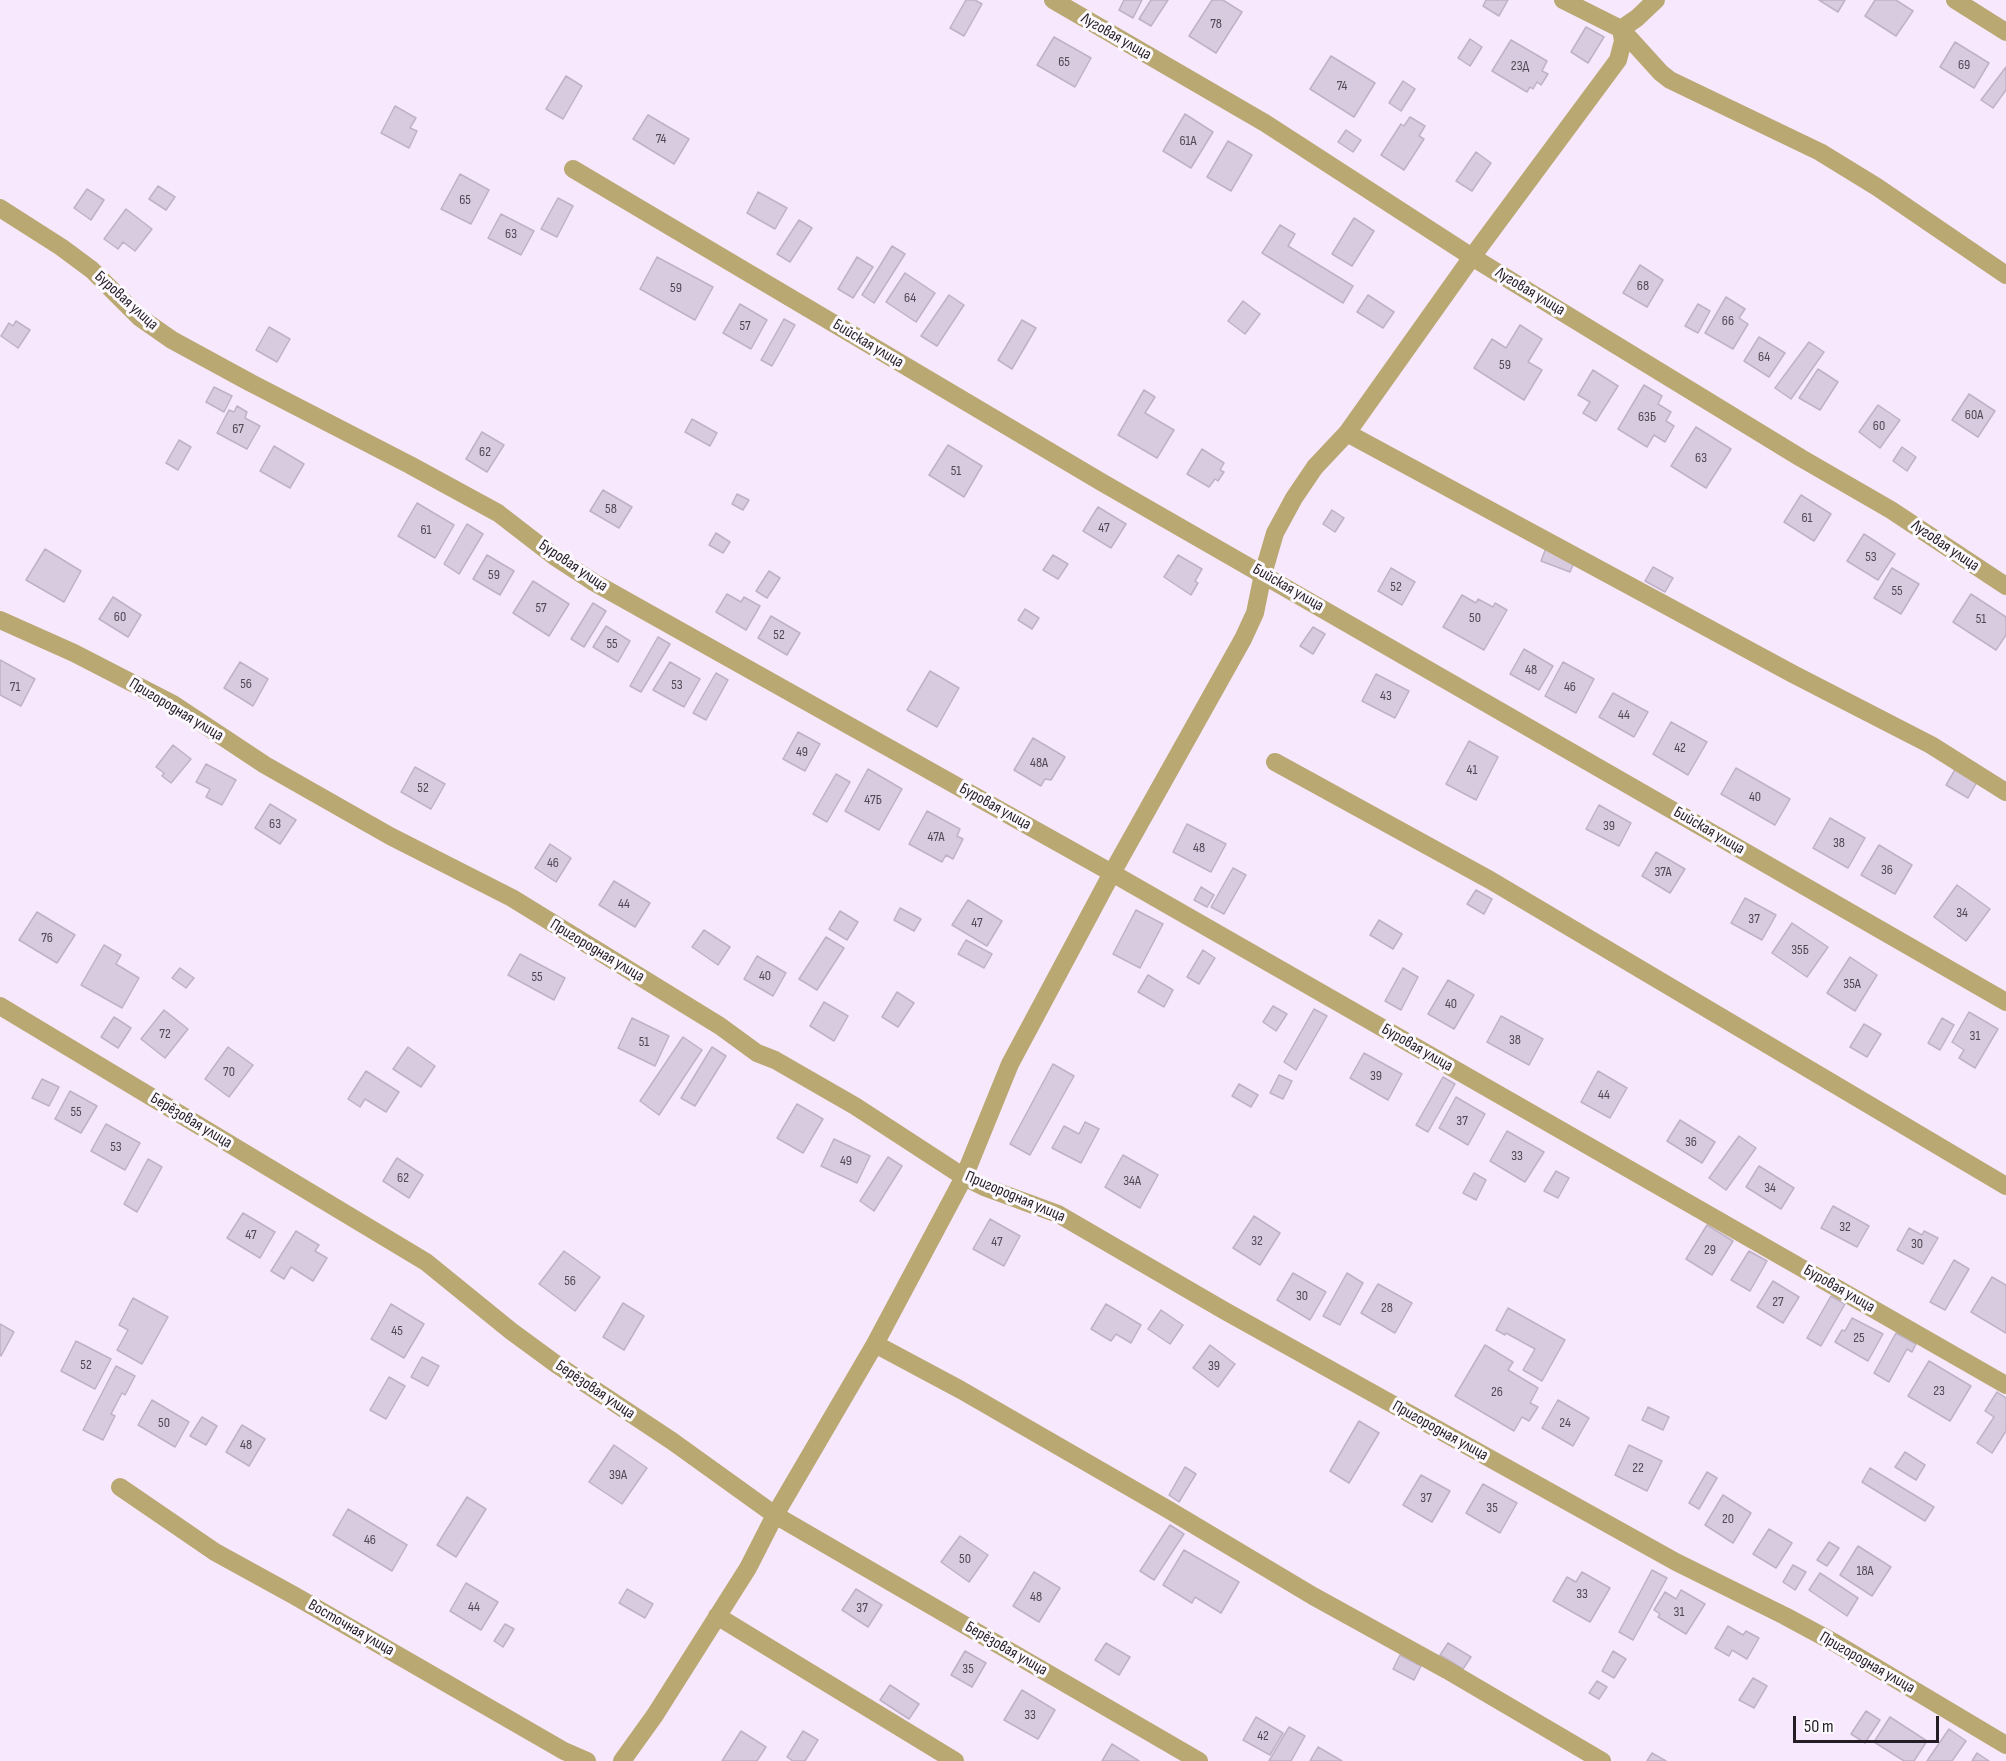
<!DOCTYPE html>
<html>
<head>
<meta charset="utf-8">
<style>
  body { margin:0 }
  #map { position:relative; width:2006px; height:1761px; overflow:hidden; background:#f7e8fe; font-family:"Sofia Sans Condensed",sans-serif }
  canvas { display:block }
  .scale { position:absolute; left:1793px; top:1716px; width:146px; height:27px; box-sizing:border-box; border:3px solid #231d25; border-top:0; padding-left:8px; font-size:18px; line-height:21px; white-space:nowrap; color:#231d25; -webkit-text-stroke:4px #fdfaff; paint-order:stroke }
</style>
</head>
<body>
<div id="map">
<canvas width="2006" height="1761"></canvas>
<div class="scale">50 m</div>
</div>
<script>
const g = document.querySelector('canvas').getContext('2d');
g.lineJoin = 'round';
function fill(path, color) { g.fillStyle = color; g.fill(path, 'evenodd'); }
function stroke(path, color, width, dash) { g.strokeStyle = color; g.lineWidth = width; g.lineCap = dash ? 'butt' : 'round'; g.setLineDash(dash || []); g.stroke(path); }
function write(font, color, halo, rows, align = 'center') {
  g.font = font + ' "Sofia Sans Condensed",sans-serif'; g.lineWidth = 6; g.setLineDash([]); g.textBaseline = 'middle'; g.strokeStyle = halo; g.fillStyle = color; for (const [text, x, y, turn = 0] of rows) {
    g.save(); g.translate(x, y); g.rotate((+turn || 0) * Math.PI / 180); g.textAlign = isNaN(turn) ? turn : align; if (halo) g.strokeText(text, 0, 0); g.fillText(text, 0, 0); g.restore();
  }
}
const building = new Path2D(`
  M966 0H975L982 4 964 36 950 28Z
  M1124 0H1142L1133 18 1119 10Z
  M1151 0H1168L1151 26 1139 19Z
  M1212 0H1223L1242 12 1216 53 1189 36Z
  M1486 0H1508L1499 16 1483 6Z
  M1819 0H1845L1838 12Z
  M1875 0H1896L1913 11 1896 36 1865 16Z
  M1586 27 1604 37 1588 63 1571 52Z
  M1054 37 1091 58 1075 87 1037 65Z
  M1470 39 1482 47 1470 66 1458 58Z
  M1511 40 1547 61 1542 71 1548 74 1541 85 1537 82 1533 89 1530 87 1527 92 1492 71Z
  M1955 42 1989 63 1974 88 1940 67Z
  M1331 56 1375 83 1354 117 1310 89Z
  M2006 67V90L1993 108 1981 100Z
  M566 76 582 86 563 119 546 109Z
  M1403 81 1415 89 1401 111 1389 103Z
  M395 106 416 118 410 128 417 131 409 148 381 133Z
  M1185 114 1213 132 1191 168 1163 151Z
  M648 115 689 139 674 164 633 139Z
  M1410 117 1425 126 1419 136 1424 139 1404 170 1381 155 1401 124 1404 126Z
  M1346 130 1361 140 1353 152 1338 142Z
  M1228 141 1252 155 1231 191 1207 177Z
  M1476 152 1491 163 1472 191 1456 181Z
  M460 174 489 190 471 224 441 209Z
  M158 186 175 197 166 210 149 199Z
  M87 189 104 200 91 220 74 208Z
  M758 192 787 208 775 229 747 213Z
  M558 198 573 206 557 237 541 229Z
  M126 209 152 229 135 251 123 242 118 249 104 239Z
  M501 214 534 231 521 255 488 238Z
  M1354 218 1374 231 1352 266 1332 254Z
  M799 220 812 228 790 262 777 254Z
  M1280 225 1295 234 1288 246 1353 286 1343 303 1262 253Z
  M892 246 905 254 874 303 862 295Z
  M657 257 713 287 695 320 640 289Z
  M857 257 873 267 853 298 838 289Z
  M1640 265 1663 280 1647 307 1623 293Z
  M905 273 935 293 916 322 886 302Z
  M949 295 964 305 937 346 921 336Z
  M1368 295 1394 312 1383 328 1357 312Z
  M1726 297 1745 309 1739 318 1748 324 1733 349 1705 333Z
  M1243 301 1260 314 1245 334 1228 321Z
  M740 304 767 320 751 349 723 333Z
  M1698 304 1710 311 1698 333 1685 326Z
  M784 319 795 325 772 366 761 360Z
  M1022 320 1036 328 1012 369 998 360Z
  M16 321 30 330 18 348 1 336 9 323 13 326Z
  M1520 325 1542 339 1528 362 1542 370 1524 400 1474 368 1492 339 1506 348Z
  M269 327 290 339 277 362 256 350Z
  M1759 337 1785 353 1769 377 1744 361Z
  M1809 342 1824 352 1791 399 1775 388Z
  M1818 369 1838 382 1820 410 1799 398Z
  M1593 370 1618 386 1596 421 1583 413 1590 402 1578 395Z
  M1644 385 1662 396 1658 404 1671 412 1666 421 1674 426 1665 442 1654 435 1647 447 1618 429Z
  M214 387 232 396 224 412 206 402Z
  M1144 390 1155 397 1145 413 1174 430 1157 458 1118 435Z
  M1969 394 1995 411 1978 437 1952 420Z
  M1878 405 1900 420 1880 448 1859 432Z
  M237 406 247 412 245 418 260 426 247 449 217 433 229 410 234 412Z
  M692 419 717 433 710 446 685 432Z
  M1696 427 1731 449 1706 488 1671 466Z
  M482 432 504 445 487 472 466 459Z
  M179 440 191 447 178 470 166 463Z
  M948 445 982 466 964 497 929 475Z
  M274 446 304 464 290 488 260 471Z
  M1902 447 1916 457 1907 471 1893 461Z
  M1202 449 1224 463 1220 470 1224 472 1218 481 1215 479 1209 487 1187 474Z
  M603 490 632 507 619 528 590 511Z
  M737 494 749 500 743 510 732 504Z
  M1801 495 1831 514 1814 541 1784 522Z
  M417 503 454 525 435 558 398 536Z
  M1098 507 1126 524 1111 548 1083 531Z
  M1332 510 1344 518 1335 532 1323 524Z
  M467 524 483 534 459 574 444 564Z
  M716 533 730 542 723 553 709 545Z
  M1864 534 1895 554 1878 580 1847 561Z
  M1546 548 1575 560 1570 572 1541 561Z
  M45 549 81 571 64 602 26 580Z
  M487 555 514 571 500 595 473 579Z
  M1053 555 1068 564 1058 579 1043 570Z
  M1178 555 1202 569 1195 581 1198 583 1191 595 1164 577Z
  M1653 567 1673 578 1665 592 1645 581Z
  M1391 568 1415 582 1402 605 1378 591Z
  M1892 568 1919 584 1901 614 1874 598Z
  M769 571 780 578 767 598 756 591Z
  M533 581 569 604 549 636 513 613Z
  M727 594 741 602 744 597 760 606 746 630 716 612Z
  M1971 594 2006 617V635L1996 650 1953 622Z
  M1462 595 1476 603 1478 599 1493 607 1495 603 1507 610 1484 650 1443 627Z
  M113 597 141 615 128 637 99 619Z
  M593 603 606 611 584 647 571 639Z
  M1025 609 1039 618 1032 629 1018 620Z
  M771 616 800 633 787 655 758 638Z
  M606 626 630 641 618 662 593 647Z
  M1313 627 1325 634 1313 654 1300 646Z
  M658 637 670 644 641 692 630 686Z
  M1524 649 1553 666 1539 690 1510 674Z
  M0 660 35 679 21 706 0 695Z
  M240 662 268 679 253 706 224 688Z
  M670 662 700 679 684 707 653 690Z
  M1563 662 1594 679 1576 713 1545 696Z
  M930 671 959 688 937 727 907 710Z
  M716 673 728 680 706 720 693 713Z
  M1376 674 1409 691 1395 718 1362 701Z
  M1613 693 1648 712 1634 737 1599 717Z
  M1671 722 1707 742 1688 775 1653 754Z
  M798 732 820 744 805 771 783 759Z
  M1033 738 1065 757 1051 780 1045 779 1041 786 1014 770Z
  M1469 741 1498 757 1476 800 1446 784Z
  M173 745 191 759 171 783 162 776 164 773 156 767Z
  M206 764 236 780 222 805 206 797 210 789 196 782Z
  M415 767 445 784 431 809 401 792Z
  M1736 768 1790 799 1775 825 1721 794Z
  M1956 768 1978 780 1968 798 1946 785Z
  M868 769 902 789 879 830 845 811Z
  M836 774 850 782 827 822 813 814Z
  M270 804 296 820 280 844 255 828Z
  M1599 805 1631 823 1619 846 1586 829Z
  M927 811 960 829 957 836 963 839 953 859 946 855 942 862 909 844Z
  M1830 818 1865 838 1848 868 1813 848Z
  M1187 824 1226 844 1211 872 1173 852Z
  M550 844 571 858 556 882 535 868Z
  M1879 845 1912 865 1895 894 1861 875Z
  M1656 852 1685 869 1670 893 1642 876Z
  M1233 868 1246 875 1224 914 1211 907Z
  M614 881 650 903 635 927 599 905Z
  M1957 885 1990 909 1966 941 1934 917Z
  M1201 887 1214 895 1207 907 1194 900Z
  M1476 890 1492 899 1484 914 1467 904Z
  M1745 898 1776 915 1762 940 1731 923Z
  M968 900 1002 921 987 946 952 925Z
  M900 908 921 919 914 931 894 920Z
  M1136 910 1163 924 1140 968 1113 954Z
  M840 911 858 922 847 940 829 929Z
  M37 912 75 935 57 963 19 940Z
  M1379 920 1402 934 1393 949 1370 935Z
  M1792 923 1828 947 1807 977 1772 953Z
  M704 930 730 947 718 965 692 947Z
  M826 937 844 948 817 990 799 979Z
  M966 940 992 954 984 968 958 954Z
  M104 945 121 955 116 964 139 978 122 1008 81 985Z
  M1203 950 1215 958 1199 984 1187 977Z
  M520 954 565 978 554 1000 508 975Z
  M757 956 786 973 773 996 744 979Z
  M1850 957 1877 975 1855 1011 1827 993Z
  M180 968 194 978 186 988 172 978Z
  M1403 968 1418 977 1401 1010 1385 1001Z
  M1148 975 1173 990 1164 1007 1138 992Z
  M1448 980 1474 995 1454 1029 1428 1014Z
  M897 992 914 1003 898 1027 882 1017Z
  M824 1002 848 1016 834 1041 810 1026Z
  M1273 1006 1287 1014 1276 1031 1263 1022Z
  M1314 1009 1327 1016 1296 1070 1284 1062Z
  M164 1010 188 1029 165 1058 141 1039Z
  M1969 1012 1998 1029 1975 1068 1959 1058 1964 1050 1952 1042Z
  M1501 1016 1543 1039 1529 1065 1487 1042Z
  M114 1017 131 1028 118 1048 101 1037Z
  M632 1018 669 1036 655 1066 618 1048Z
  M1942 1018 1954 1025 1940 1050 1928 1043Z
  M1864 1024 1881 1034 1867 1057 1850 1047Z
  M683 1037 702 1050 659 1115 640 1101Z
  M228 1047 253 1065 229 1097 205 1079Z
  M408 1047 435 1066 421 1087 393 1069Z
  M712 1047 726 1056 695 1106 681 1098Z
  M1364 1053 1402 1074 1388 1100 1350 1078Z
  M1053 1064 1074 1076 1030 1155 1010 1144Z
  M366 1071 399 1092 386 1112 365 1099 360 1107 348 1099Z
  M1598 1071 1627 1088 1610 1118 1581 1102Z
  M1279 1075 1292 1081 1283 1099 1270 1093Z
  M1443 1077 1455 1084 1428 1132 1416 1125Z
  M42 1079 59 1087 49 1106 32 1098Z
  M1239 1084 1258 1095 1251 1107 1232 1096Z
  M70 1091 97 1106 81 1133 55 1119Z
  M1456 1097 1485 1114 1468 1145 1439 1128Z
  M797 1104 823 1119 803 1153 777 1138Z
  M1680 1120 1715 1142 1702 1163 1667 1141Z
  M1085 1122 1099 1129 1081 1163 1052 1148 1064 1126 1079 1134Z
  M106 1124 140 1143 125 1170 91 1151Z
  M1507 1131 1544 1152 1525 1182 1490 1161Z
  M1739 1136 1756 1148 1726 1190 1709 1178Z
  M834 1139 870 1156 857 1183 821 1166Z
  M1123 1155 1158 1175 1140 1208 1105 1187Z
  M888 1157 902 1166 874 1211 860 1201Z
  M397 1158 423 1175 409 1198 383 1181Z
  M148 1159 162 1167 137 1212 124 1204Z
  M1759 1166 1794 1188 1781 1209 1746 1187Z
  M1556 1171 1569 1178 1558 1198 1544 1191Z
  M1474 1173 1486 1180 1476 1200 1463 1193Z
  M1833 1206 1869 1226 1857 1247 1821 1228Z
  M243 1213 275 1232 260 1258 227 1238Z
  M1254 1216 1280 1233 1260 1265 1233 1248Z
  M990 1219 1020 1236 1004 1266 973 1249Z
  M1707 1225 1733 1241 1712 1275 1686 1259Z
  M1909 1228 1922 1235 1924 1231 1938 1238 1923 1264 1897 1250Z
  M296 1231 319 1245 315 1251 327 1258 313 1281 291 1267 284 1279 271 1271Z
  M564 1251 600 1277 575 1311 539 1284Z
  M1749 1251 1767 1261 1750 1291 1731 1280Z
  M1954 1260 1969 1269 1945 1310 1930 1302Z
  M1293 1273 1326 1292 1310 1320 1277 1300Z
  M1347 1273 1363 1283 1340 1325 1323 1316Z
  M1992 1277 2006 1285V1333L1971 1312Z
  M1773 1281 1799 1297 1783 1323 1757 1307Z
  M1378 1284 1412 1303 1395 1333 1361 1313Z
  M1831 1296 1845 1304 1821 1346 1807 1338Z
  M133 1298 168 1317 142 1364 117 1350 128 1330 119 1325Z
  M623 1303 644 1316 624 1350 603 1337Z
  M391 1304 424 1324 404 1358 371 1339Z
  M1106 1304 1141 1325 1131 1343 1116 1334 1111 1341 1091 1329Z
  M1508 1308 1565 1340 1542 1381 1523 1370 1535 1349 1506 1333 1505 1335 1496 1330Z
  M1161 1310 1183 1325 1170 1344 1148 1329Z
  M1852 1318 1883 1334 1868 1361 1835 1342 1842 1330 1845 1331Z
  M0 1324 14 1332 1 1356 0 1355Z
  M1896 1333 1916 1344 1912 1352 1907 1349 1889 1382 1874 1373Z
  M76 1341 111 1359 95 1389 61 1371Z
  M1210 1345 1235 1364 1218 1387 1193 1368Z
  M1485 1345 1513 1362 1508 1370 1538 1388 1530 1403 1538 1407 1529 1421 1522 1417 1514 1431 1455 1396Z
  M422 1357 439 1366 428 1386 411 1377Z
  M1929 1361 1971 1386 1950 1421 1908 1396Z
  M116 1366 135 1376 125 1395 122 1393 111 1414 115 1416 103 1440 83 1430Z
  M389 1377 405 1386 386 1419 370 1410Z
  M1997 1392 2006 1398V1431L1992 1453 1977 1443 1994 1417 1985 1411Z
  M152 1400 189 1422 175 1447 138 1425Z
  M1558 1400 1589 1418 1573 1446 1542 1428Z
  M1648 1407 1669 1417 1663 1430 1642 1420Z
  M202 1417 217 1426 206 1445 190 1436Z
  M1359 1421 1379 1433 1349 1483 1330 1471Z
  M242 1425 265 1439 249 1466 226 1452Z
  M614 1445 647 1468 622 1504 589 1482Z
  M1629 1445 1662 1461 1647 1491 1615 1475Z
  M1905 1452 1925 1465 1916 1480 1895 1467Z
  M1185 1467 1196 1474 1179 1502 1169 1495Z
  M1870 1468 1934 1507 1925 1521 1862 1482Z
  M1707 1472 1717 1478 1699 1509 1689 1503Z
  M1421 1475 1450 1491 1432 1522 1403 1505Z
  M1483 1484 1517 1503 1500 1533 1466 1513Z
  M1723 1495 1751 1513 1733 1543 1705 1525Z
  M467 1497 486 1509 456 1557 437 1545Z
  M348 1509 407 1545 392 1571 333 1535Z
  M1170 1525 1184 1534 1154 1580 1140 1571Z
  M1769 1529 1792 1543 1776 1568 1753 1554Z
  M960 1536 988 1555 969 1582 941 1562Z
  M1829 1542 1839 1548 1827 1566 1817 1560Z
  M1858 1546 1891 1567 1872 1596 1840 1575Z
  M1184 1550 1239 1582 1221 1613 1195 1597 1192 1603 1163 1585Z
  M1793 1565 1806 1572 1795 1590 1783 1582Z
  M1652 1570 1667 1578 1633 1640 1619 1632Z
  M1034 1572 1060 1588 1039 1622 1013 1606Z
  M1582 1572 1610 1588 1590 1622 1553 1601 1567 1577 1576 1582Z
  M1820 1573 1858 1598 1847 1616 1809 1590Z
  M466 1583 498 1602 481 1630 450 1611Z
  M627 1589 653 1604 645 1618 619 1603Z
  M856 1589 882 1605 868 1627 842 1610Z
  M1681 1590 1705 1604 1686 1634 1658 1617 1660 1614 1654 1610 1665 1592 1676 1599Z
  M505 1624 514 1629 503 1647 494 1641Z
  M1728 1626 1743 1635 1746 1631 1759 1638 1747 1659 1732 1650 1729 1656 1715 1648Z
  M1106 1643 1130 1657 1119 1675 1095 1660Z
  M1448 1643 1471 1657 1463 1669 1440 1655Z
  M965 1651 986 1663 972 1687 951 1675Z
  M1613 1651 1626 1659 1614 1678 1602 1671Z
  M1400 1655 1421 1666 1414 1680 1393 1669Z
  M1753 1678 1767 1686 1754 1708 1739 1700Z
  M1597 1681 1607 1687 1599 1699 1589 1693Z
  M890 1685 919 1704 909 1719 880 1700Z
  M1022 1690 1055 1710 1038 1739 1004 1720Z
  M1866 1711 1880 1720 1865 1743 1851 1734Z
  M1256 1717 1283 1733 1270 1755 1243 1740Z
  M1890 1717 1927 1741 1914 1761H1904L1874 1742Z
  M1289 1727 1305 1736 1291 1761H1269Z
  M1949 1729 1966 1741 1952 1761H1927Z
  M741 1731 766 1747 757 1761H722Z
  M803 1731 818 1740 805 1761H793L787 1757Z
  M1112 1744 1139 1761H1102Z
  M1318 1747 1342 1761H1310Z
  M1652 1753 1666 1761H1647Z
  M1977 1753 1989 1761H1972Z`);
fill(building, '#d8cadf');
stroke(building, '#bfb2c6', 1.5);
stroke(new Path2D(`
  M1053 0 1265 123 1472 257 1801 458 1891 510 2006 586
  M1563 0 1621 29 1661 73 1670 80 1820 152 1877 187 2006 275
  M1955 0 2006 32
  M573 169 1103 483 2006 1002
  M0 208 61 247 92 270 139 317 172 340 251 383 410 465 498 513 555 557 595 583 1112 873 2006 1385
  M1347 433 1793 674 1931 745 2006 792
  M0 620 74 653 173 704 265 765 390 836 512 898 720 1026 757 1053 775 1060 855 1106 964 1177 984 1187 1058 1214 1225 1311 1676 1562 1785 1616 1835 1643 2006 1745
  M1275 762 1490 880 2006 1186
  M0 1006 426 1262 511 1331 556 1364 672 1441 775 1515 1199 1761
  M875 1344 961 1390 1169 1510 1313 1596 1447 1670 1602 1761
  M120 1487 215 1552 295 1596 564 1751 587 1761
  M717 1616 955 1761
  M622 1761 655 1715 748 1568 775 1515 875 1344 964 1177 1010 1064 1112 873 1243 639 1255 613 1263 574 1275 533 1294 498 1315 467 1347 433 1472 257 1618 60 1623 41 1621 29 1637 18 1656 0`), '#baa872', 18);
write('14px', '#504854', null, [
  ["78",1216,24],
  ["65",1064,62],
  ["69",1964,65],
  ["23Д",1520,66],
  ["74",1342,86],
  ["74",661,139],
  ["61А",1188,141],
  ["65",465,200],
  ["63",511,234],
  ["68",1643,286],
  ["59",676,288],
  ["64",910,298],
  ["66",1728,321],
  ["57",745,326],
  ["64",1764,357],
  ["59",1505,365],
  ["60А",1974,415],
  ["63Б",1647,417],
  ["60",1879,426],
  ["67",238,429],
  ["62",485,452],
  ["63",1701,458],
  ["51",956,471],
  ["58",611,509],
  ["61",1807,518],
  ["47",1104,528],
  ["61",426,530],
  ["53",1871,557],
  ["59",494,575],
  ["52",1396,587],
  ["55",1897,591],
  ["57",541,608],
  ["60",120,617],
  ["50",1475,618],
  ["51",1981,619],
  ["52",779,635],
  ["55",612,644],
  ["48",1531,670],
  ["56",246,684],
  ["53",677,685],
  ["71",15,687],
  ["46",1570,687],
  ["43",1386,696],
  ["44",1624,715],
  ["42",1680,748],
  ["49",802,752],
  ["48А",1039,763],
  ["41",1472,770],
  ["52",423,788],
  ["40",1755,797],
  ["47Б",873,800],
  ["63",275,824],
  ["39",1609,826],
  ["47А",936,837],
  ["38",1839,843],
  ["48",1199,848],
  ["46",553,863],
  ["36",1887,870],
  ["37А",1663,872],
  ["44",624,904],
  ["34",1962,913],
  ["37",1754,919],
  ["47",977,923],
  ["76",47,938],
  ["35Б",1800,950],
  ["40",765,976],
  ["55",537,977],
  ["35А",1852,984],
  ["40",1451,1004],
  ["72",165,1034],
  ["31",1975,1036],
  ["38",1515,1040],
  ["51",644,1042],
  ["70",229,1072],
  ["39",1376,1076],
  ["44",1604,1095],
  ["55",76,1112],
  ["37",1462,1121],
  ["36",1691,1142],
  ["53",116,1147],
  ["33",1517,1156],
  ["49",846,1161],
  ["62",403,1178],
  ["34А",1132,1181],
  ["34",1770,1188],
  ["32",1845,1227],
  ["47",251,1235],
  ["32",1257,1241],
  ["47",997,1242],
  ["30",1917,1244],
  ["29",1710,1250],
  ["56",570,1281],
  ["30",1302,1296],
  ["27",1778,1302],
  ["28",1387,1308],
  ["45",397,1331],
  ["25",1859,1338],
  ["52",86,1365],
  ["39",1214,1366],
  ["23",1939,1391],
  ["26",1497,1392],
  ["50",164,1423],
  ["24",1565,1423],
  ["48",246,1445],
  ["22",1638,1468],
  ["39А",618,1475],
  ["37",1426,1498],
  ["35",1492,1508],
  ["20",1728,1519],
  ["46",370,1540],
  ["50",965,1559],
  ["18А",1865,1571],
  ["33",1582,1594],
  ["48",1036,1597],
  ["44",474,1607],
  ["37",862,1608],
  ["31",1679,1612],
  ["35",968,1669],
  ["33",1030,1715],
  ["42",1263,1736]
]);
write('16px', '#231d25', '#fdfaff', [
  ["Луговая улица",1116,37,30],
  ["Луговая улица",1530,292,31],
  ["Буровая улица",126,301,42],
  ["Бийская улица",868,344,31],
  ["Луговая улица",1945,546,34],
  ["Буровая улица",573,566,34],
  ["Бийская улица",1288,588,30],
  ["Пригородная улица",176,710,31],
  ["Буровая улица",995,807,29],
  ["Бийская улица",1709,831,30],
  ["Пригородная улица",597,951,31],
  ["Буровая улица",1417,1048,30],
  ["Берёзовая улица",191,1121,31],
  ["Пригородная улица",1015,1197,23],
  ["Буровая улица",1839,1289,30],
  ["Берёзовая улица",595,1390,34],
  ["Пригородная улица",1440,1431,29],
  ["Восточная улица",351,1628,30],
  ["Берёзовая улица",1006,1649,30],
  ["Пригородная улица",1867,1663,30]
]);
</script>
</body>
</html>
